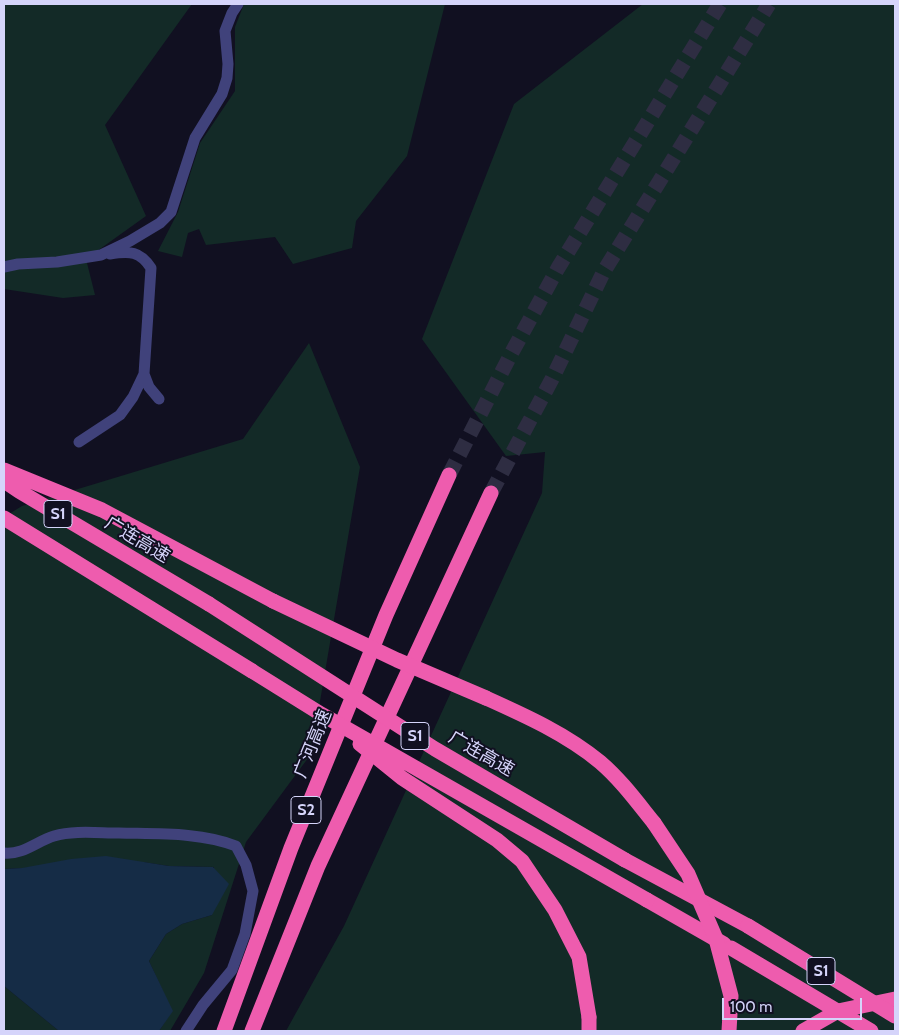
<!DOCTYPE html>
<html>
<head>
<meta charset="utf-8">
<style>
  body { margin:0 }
  #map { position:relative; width:899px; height:1035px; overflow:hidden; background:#111021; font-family:Cabin,sans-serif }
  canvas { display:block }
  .frame { position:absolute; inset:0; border:5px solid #d5d4fa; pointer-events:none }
  .scale { position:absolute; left:722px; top:998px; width:140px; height:22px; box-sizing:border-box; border:2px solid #d5d4fa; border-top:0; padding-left:6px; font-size:15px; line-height:18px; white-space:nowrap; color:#d5d4fa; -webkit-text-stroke:4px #111021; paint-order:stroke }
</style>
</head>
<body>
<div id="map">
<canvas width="899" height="1035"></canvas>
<div class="frame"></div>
<div class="scale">100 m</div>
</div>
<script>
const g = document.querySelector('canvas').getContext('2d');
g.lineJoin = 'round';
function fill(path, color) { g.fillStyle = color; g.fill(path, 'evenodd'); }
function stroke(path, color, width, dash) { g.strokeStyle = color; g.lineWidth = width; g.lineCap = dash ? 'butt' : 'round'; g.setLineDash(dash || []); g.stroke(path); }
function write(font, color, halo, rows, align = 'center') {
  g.font = font + ' Cabin,"Noto Sans SC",sans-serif'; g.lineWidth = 4; g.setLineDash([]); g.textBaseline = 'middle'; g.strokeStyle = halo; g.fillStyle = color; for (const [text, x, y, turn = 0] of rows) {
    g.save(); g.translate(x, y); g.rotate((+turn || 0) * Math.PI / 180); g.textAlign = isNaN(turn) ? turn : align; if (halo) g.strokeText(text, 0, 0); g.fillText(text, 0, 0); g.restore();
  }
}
fill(new Path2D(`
  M4 4H192L105 125 146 216 86 259 95 295 63 298 4 289Z
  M244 4H445L407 156 356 221 352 248 293 264 275 237 206 245 199 229 188 233 182 257 158 251 178 212 200 143 235 91V27Z
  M643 4H895V1031H286L344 926 542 493 545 452 506 456 422 339 514 104Z
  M309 343 360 467 311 754 246 842 204 973 170 1031H159L172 1011 149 961 166 934 182 924 212 915 214 867 169 866 143 862 4 869V517L22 506 243 439Z
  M4 986 59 1031H4Z`), '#132a27');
fill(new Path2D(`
  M106 856 169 866 213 867 229 884 212 915 182 924 166 934 149 961 173 1011 159 1031H59L4 986V869L22 868 71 859Z`), '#152c46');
stroke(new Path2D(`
  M449 475 511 354 558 268 720 4
  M491 493 552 379 604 271 769 4`), '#2e2d42', 15, [15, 8]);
stroke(new Path2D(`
  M110 254C130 251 140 251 151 268L144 374 149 387 159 399
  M4 267 18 264 57 262 101 255 130 241 160 223 171 212 195 138 222 94 227 78 228 64 225 31 232 13 238 4
  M79 442 120 415 133 397 144 374
  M4 853C23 855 37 841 54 836 74 830 98 833 119 833 156 834 201 832 236 846L246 865 253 891 245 934 232 970 203 1005 186 1031`), '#40427b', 11);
stroke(new Path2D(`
  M4 470 102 510 273 601
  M4 481 19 491 209 604
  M4 518 252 671
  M486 698C526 716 566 734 600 762 621 780 637 802 654 823
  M625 860 748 926
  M647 900 724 944
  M589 1017V1031
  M224 1031 291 848 386 615 449 475
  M252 1031 318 866 491 493
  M803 1031 838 1011 895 999`), '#ee5cae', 15);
stroke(new Path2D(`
  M273 601 397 660 486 698
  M209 604 435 749 625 860
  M252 671 321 714 647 900
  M360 744 402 778 497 840 522 861 555 910 579 957 589 1017
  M654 823 688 874 716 939 731 996 729 1031
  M748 926 895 1016
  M731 948 871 1031`), '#ee5cae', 15);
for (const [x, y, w] of [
  [58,514,28],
  [415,736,28],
  [306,810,30],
  [821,971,28]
]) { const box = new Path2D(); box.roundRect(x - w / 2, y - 13.5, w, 27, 4); g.fillStyle = '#111021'; g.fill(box); stroke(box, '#d5d4fa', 1); }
write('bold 16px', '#d5d4fa', null, [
  ["S1",58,514],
  ["S1",415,736],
  ["S2",306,810],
  ["S1",821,971]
]);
write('18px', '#d5d4fa', '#111021', [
  ["广连高速",137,540,31],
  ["广河高速",313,744,-68],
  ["广连高速",481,754,30]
]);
</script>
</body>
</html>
